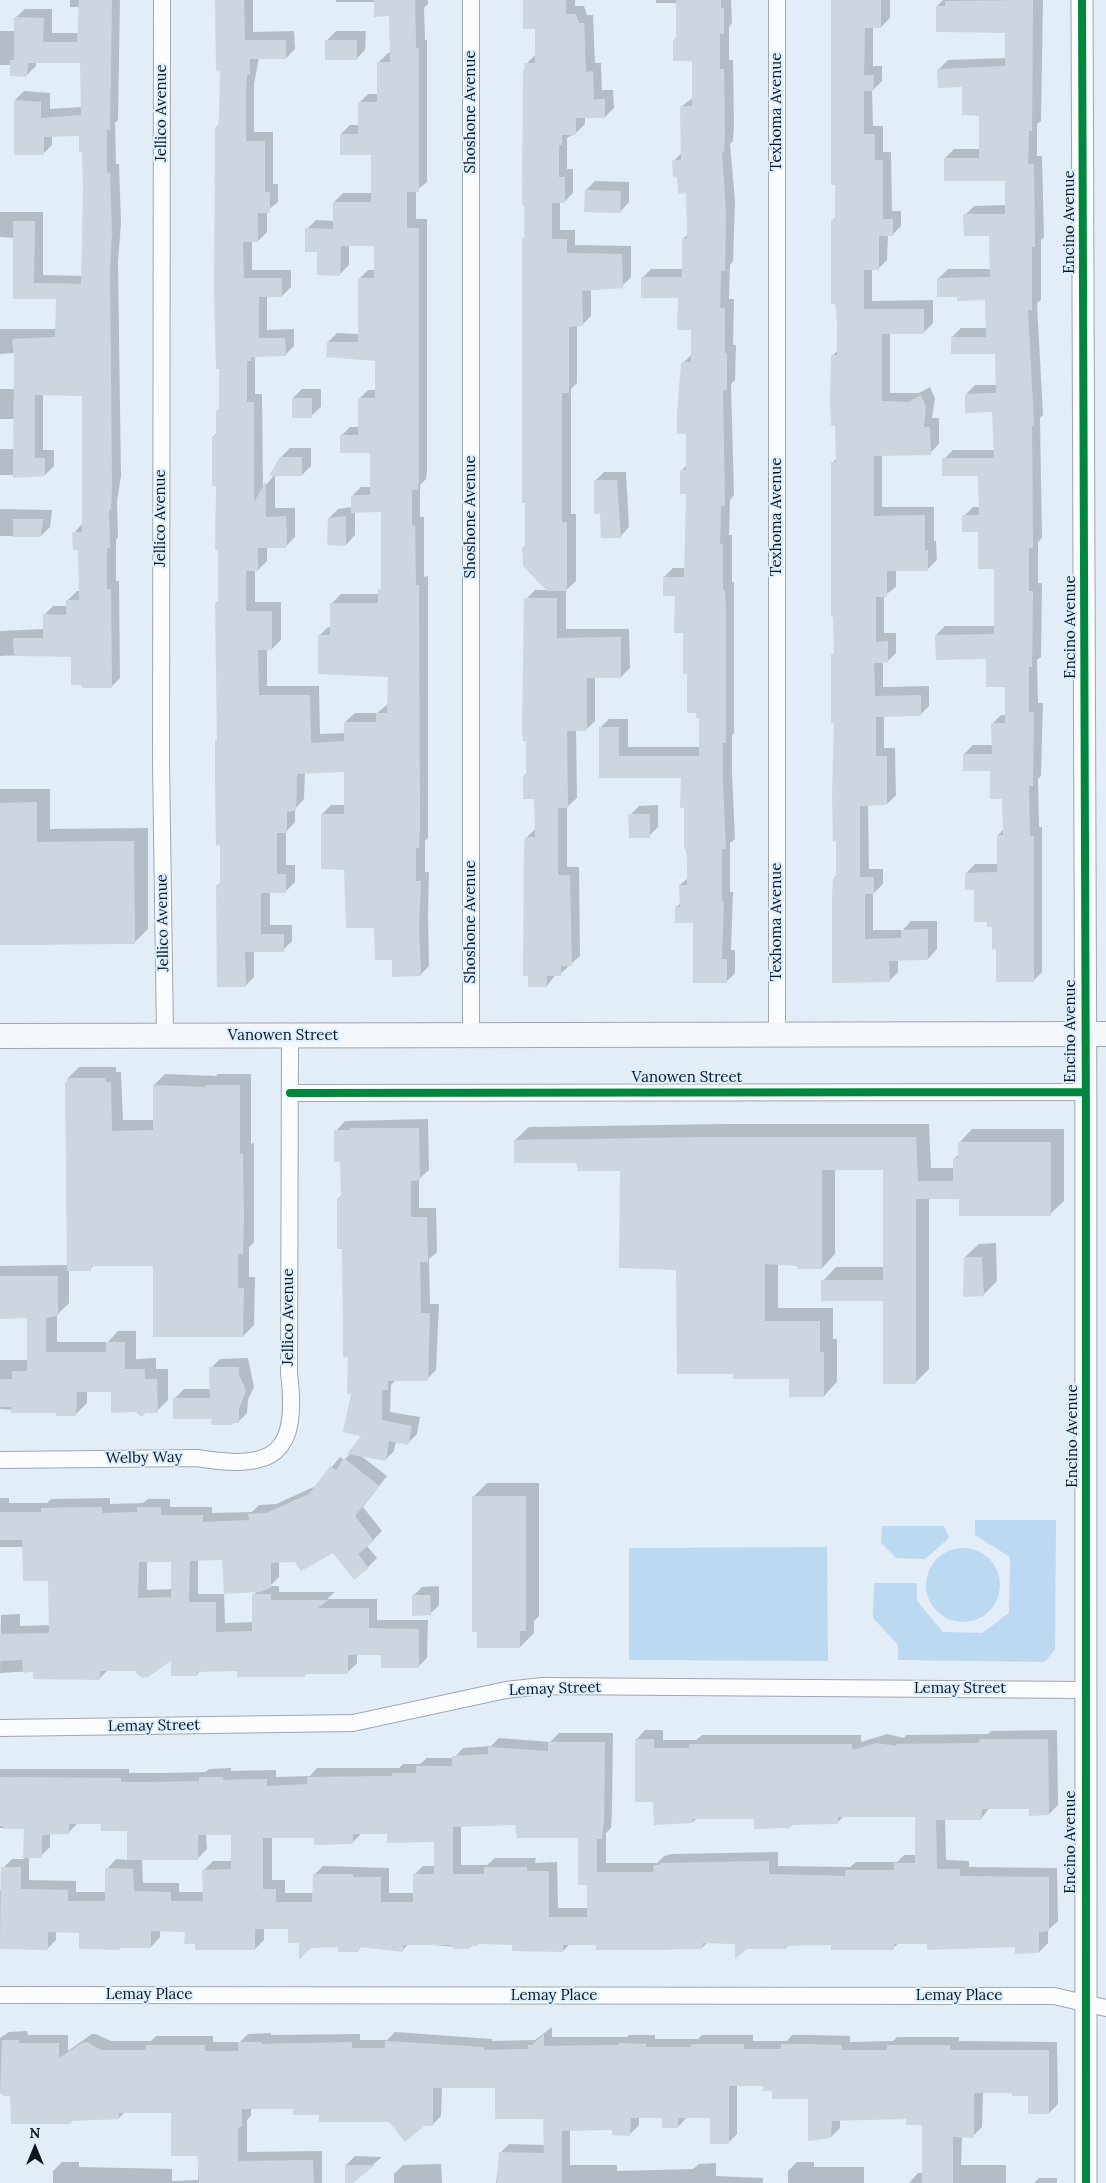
<!DOCTYPE html>
<html>
<head>
<meta charset="utf-8">
<style>
  body { margin:0 }
  #map { position:relative; width:1106px; height:2183px; overflow:hidden; background:#e2edf7; font-family:Lora,serif }
  canvas { display:block }
  .north { position:absolute; left:10px; top:2123px; width:50px; height:50px; -webkit-text-stroke:4px #daeeff; paint-order:stroke; rotate:0deg; font-size:14px; font-weight:700; line-height:20px; text-align:center; color:#0d161d }
  .north::after { content:''; display:block; margin:auto; width:18px; height:22px; background:#0d161d; clip-path:polygon(50% 0,100% 100%,50% 72%,0 100%) }
</style>
</head>
<body>
<div id="map">
<canvas width="1106" height="2183"></canvas>
<div class="north">N</div>
</div>
<script>
const g = document.querySelector('canvas').getContext('2d');
g.lineJoin = 'round';
function fill(path, color) { g.fillStyle = color; g.fill(path, 'evenodd'); }
function stroke(path, color, width, dash) { g.strokeStyle = color; g.lineWidth = width; g.lineCap = dash ? 'butt' : 'round'; g.setLineDash(dash || []); g.stroke(path); }
function write(font, color, halo, rows, align = 'center') {
  g.font = font + ' Lora,serif'; g.lineWidth = 4; g.setLineDash([]); g.textBaseline = 'middle'; g.strokeStyle = halo; g.fillStyle = color; for (const [text, x, y, turn = 0] of rows) {
    g.save(); g.translate(x, y); g.rotate((+turn || 0) * Math.PI / 180); g.textAlign = isNaN(turn) ? turn : align; if (halo) g.strokeText(text, 0, 0); g.fillText(text, 0, 0); g.restore();
  }
}
fill(new Path2D(`
  M975 1520H1056L1055 1649 1045 1662 898 1660V1645L873 1618 874 1583H917V1601L943 1632 982 1633 1009 1613 1010 1557 975 1535Z
  M882 1526H944L949 1538 925 1559 896 1558 881 1543Z
  M827 1547 828 1661 629 1660V1548Z
  M926 1585a37 37 0 1 1 74 0a37 37 0 1 1-74 0Z`), '#bcd9f2');
fill(new Path2D(`
  M70 0H120L118 120 115 123 116 164H119L121 223 118 262 121 476 117 501 118 537 116 540V581H119L120 678 111 687 72 656 45 654 0 656V631L44 629V615L53 606H67V601L77 591H80V549L74 533 83 523V395L43 394V450H54V466L45 475H0V449H14V419H0V389H15L14 353 0 354V329H56L57 298H14L15 238 0 237V212H43V275L83 276 84 151 80 134 52 135V145L43 154 15 100 24 91 50 93V109L82 107 81 62H36V66L27 75 11 65H0V31H15V18L25 9H52V33H79L80 7H70Z
  M217 0H253V32L294 31 295 49 286 58H259L254 84V132H273V184H278V202L267 211V232L258 241H252V270H291V287L282 296H267V330L294 329V346L285 355H255V394H262L263 489 274 475 281 457 290 448H311V466L302 475H275V508H295V537L286 546 267 547V561L258 570H255V602H281V640L272 649H267V686H319L320 734 345 733V722L355 713H377L388 704 389 676 319 636 328 627H331L332 603 341 594H379L382 587V511L355 512V535L346 545 329 518 338 509 352 507V496L361 487H371V452L341 436 350 427H359V399L368 390H376V359L328 342 337 333 359 334V279L368 270H375V244H349V265L340 274 319 251 307 229 316 220 334 221V202L343 193H372L373 154 341 134 350 125H359V103L368 94H379V62L388 53H391V15L375 2H336V0H428V4L424 8 425 40H427V182L416 191V219H427V472L426 479 420 485V517H424V577L428 576V838L425 841V872H429L428 917 429 966 420 975 393 958 345 869 322 814 331 805H345V771L305 772 304 799 295 809V822L286 832V865H295V882L286 891 270 892V925H292V941L283 950 254 951V977L245 986 218 885 222 881 216 741 218 739 216 603 220 600 217 485 213 437 217 433V411L221 408 216 127 220 124 221 69Z
  M524 0H575V6H584L587 15H593L595 63H601L602 90H613L614 108 605 117H585V124L576 133 567 138V169H573V193L564 202H560V230H575V245L631 246V277L622 286 591 289V316L582 325H577V383L571 389V514H576V581L566 590V629H629L630 668 621 677H595V721L586 730H576L577 798 567 807V867H579L580 956 560 974H556L547 986 526 838 536 828V798L524 776 528 773 527 739 524 730V606L526 599 535 590H548L524 547 526 545 524 71 526 64 536 54V28Z
  M656 0H731L732 23 729 27V60H733L734 125 733 141 730 144 735 201 733 261 730 265 729 299H734L733 345H736L735 380 731 384 734 495 730 500 729 535H732V582H734V733L732 735V773L735 839 730 843V892H733L731 950H735V973L726 982 694 922 676 907 681 903 680 885 688 878 682 777H600V728L609 719H628V747H700V717L688 673 684 632 676 595 664 577 673 568H686L687 493 681 471 687 465 683 363 693 353V329L679 297 642 278 651 269H683V239L688 234 687 192 674 161 682 152V106L694 97V60L674 40 677 38V3H656Z
  M835 0H890V18L881 27H873V66H882V81L872 91 873 126H883V152H891L892 211H901V226L892 235H888L887 260 878 269H872V301L933 300V323L924 332 890 333V393H919L930 387 935 398 932 418H939V444L930 453 882 454V507H934V541H936L937 560 928 569 896 570V587L884 596V633H896V653L887 662H883V687L929 686V706L920 715H884V748H895L896 795 887 804H868L869 869H883V884L873 894V930H903L911 921H937V949L928 959H898V972L889 981 833 982 834 878 837 875 835 722 832 655 835 652 832 463 837 458 832 356 838 350 833 220 836 217Z
  M943 0H1043L1041 121 1037 124V156H1042L1044 237 1041 240V300L1037 303 1043 415 1040 418 1042 538 1038 542V583H1042L1041 657 1037 660 1038 703H1043L1041 776 1038 779 1039 827H1042V972L1033 981 997 948 993 926 988 921 966 873 975 864H998V835L1004 829 1003 798 992 769 964 754 973 745H993L992 724 1001 715H1006V685L987 658 936 635 945 626H996L995 568 979 531 964 516 973 507H980V474L944 459 953 450H995L994 411 966 394 975 385H997V352L952 337 961 328H987V299L958 296 938 279 948 269H991L990 234 965 215 974 206 1006 205V180L945 158 954 149H980L981 115 963 86 939 69 948 60 1006 58V31L937 6Z
  M336 31H366L365 50 356 59 327 40Z
  M595 181 629 182V202L620 212 586 190Z
  M302 389H321V407L311 416 293 398Z
  M604 472H626L629 527 620 537 602 513 595 481Z
  M0 509 52 510 50 527 41 536H0Z
  M0 789H50V829L148 828V929L134 943 0 945Z
  M658 805V827L649 836 630 815 639 806Z
  M79 1067H116V1072H121L123 1120H154V1085L165 1074 216 1076 218 1074H251V1144L254 1143V1242L249 1247V1277H255L254 1325 243 1336 154 1265H95L90 1269H69V1303L57 1315V1342H108L118 1331H136V1359L156 1358V1369H168V1400L157 1411 112 1391H87V1403L76 1414 0 1409V1360H29V1317H0V1266L68 1265V1078Z
  M428 1119 429 1170 419 1179V1208H436L437 1252 429 1259 430 1304H439L436 1370 427 1379 396 1380 391 1385 390 1412 420 1417 417 1434 408 1443 396 1441 394 1451 385 1460 360 1455 387 1476 363 1507 382 1531 367 1546 377 1558 368 1567 334 1552 296 1560 279 1561V1577L270 1586H279V1592H335L327 1599H377V1620H428L427 1658 418 1667 382 1654H357V1663L348 1672 307 1673 304 1676 238 1670 200 1671 196 1675 172 1659 138 1669H109L100 1678 34 1671 0 1673 1 1615 20 1614V1626L50 1625 49 1580 23 1547H0V1498H9V1503H47L51 1499 110 1498V1504L143 1503 148 1499H170V1507H212V1513L252 1512 259 1505 276 1504 316 1486 340 1457 344 1460 351 1453 364 1435 352 1392 339 1198 342 1195V1161L336 1131 345 1121ZM224 1559 257 1591 254 1595V1622L225 1623 224 1594H198V1560ZM147 1561H172V1589L147 1590Z
  M725 1124H929L931 1168H955V1158L959 1154V1143L972 1129H1064V1201L1050 1214 961 1198H929V1369L915 1383 884 1299 823 1281 836 1267H884V1169H835V1254L822 1268 778 1264V1308H833V1339H837V1382L824 1396 791 1378 734 1373 621 1169 577 1161 515 1140 529 1127Z
  M996 1243 997 1281 983 1295 965 1257 979 1244Z
  M248 1358 254 1387 248 1399 247 1413 238 1422 231 1424 213 1418 175 1398 184 1389H211V1368L220 1359Z
  M487 1483H539V1616L534 1621V1633L520 1647 473 1497Z
  M439 1586V1605L430 1614 413 1596 422 1587Z
  M645 1730H663V1740H696L702 1735H861V1742L887 1734 904 1738 906 1735 988 1734 991 1731 1057 1730 1058 1805 1049 1814 1030 1807H990L981 1819H945L946 1860 969 1861V1867L1057 1868 1058 1921 1048 1930V1943L1039 1952 1016 1946 928 1943H899L893 1948 832 1944H790L786 1948 708 1942 702 1948 570 1944 563 1951 513 1944 479 1943 468 1948 409 1943 402 1951 362 1946 358 1950 300 1941 290 1927H264V1940L255 1949 196 1942 186 1931 160 1930V1937L151 1947H121L119 1949 80 1931H56V1940L47 1949H0V1890H3V1868L12 1859H24L25 1828H0V1769H129V1773H166L205 1772 209 1769 231 1768V1771L276 1770V1777L310 1776 317 1768H399L403 1764H420L427 1758H454L463 1748 491 1746 499 1738 550 1742 559 1733H613L612 1810 611 1828 606 1833V1863H657L664 1856 671 1854 778 1852V1866L850 1867 856 1862H897L904 1855H916V1816H844L837 1823 793 1824 790 1827 755 1818H697L693 1822 655 1801 636 1740ZM78 1823H103L128 1829V1860L116 1859 107 1869 106 1892H76V1881L29 1880V1856H41L50 1847V1833H68ZM516 1824 579 1837 588 1884V1908H558L557 1862 535 1863 536 1858H495L487 1865H461V1825ZM388 1832 435 1841 436 1866H423L414 1875V1893H389V1868L323 1866 314 1875V1893H285V1880H272V1837L315 1836 352 1843 362 1833ZM206 1834H232V1861H213L204 1870V1892H179V1883H143L142 1859 198 1858 207 1849Z
  M552 2027V2037H627L629 2035H655V2039H698L702 2035H753V2041H787L792 2035H813L850 2036V2042L893 2041 897 2037H959V2041L1057 2042 1058 2104 1049 2113 1030 2095 1013 2092H983L982 2127 973 2136H962L961 2165H1006V2183H909L918 2173H923V2124L908 2117 840 2120V2128L831 2137 809 2098 773 2090 764 2085H737V2134L728 2143 711 2117H687L678 2127 663 2117H639V2125L630 2134 613 2129 570 2130V2165H617V2171L693 2169 699 2164 716 2163V2176L763 2178V2183H496L500 2153 509 2144 545 2145 544 2118 497 2087H442L441 2116 432 2125 320 2113 294 2108H251V2116L247 2120V2152L322 2151V2183H53V2171L62 2162H79V2167L172 2169V2181L198 2180V2155L172 2112H125L119 2118 73 2120 71 2122 11 2095 0 2092V2038L9 2032 27 2031 28 2035H68V2051L92 2034H96L111 2041H151L156 2036H213V2042H240L248 2034 271 2033V2035L360 2034V2040H387L395 2032 492 2039V2041L535 2040Z
  M355 2156 382 2157 351 2183H346V2165Z
  M797 2162H814V2167H864V2183H788V2171Z
  M441 2164 442 2183H444H394V2174L403 2165Z
  M1039 2178H1057V2183H1034Z`), '#0003');
fill(new Path2D(`
  M79 0H112L110 130H107V173L110 172 112 233 110 272 112 486 111 510H109L110 548H107V589H111L112 688H82V685H71V657L14 656 13 638H43V614L66 615V600H79L78 550H73L72 532H82V396L35 395V458H45V476L13 478 14 356 12 339 55 337 56 299H13V221H35L34 283 81 284 83 189 82 152H79V136L44 137V155H14V100L41 102V118L81 115 80 63H28L27 77 10 76V60H14V17L44 18 43 42H77Z
  M215 0H244L245 40H286V59H250V75H247L246 93V141H265V192H270V213H258V242H243L244 278H282V297H259V338H285L286 356 251 357V361H247V402H254V502L266 481V517L286 516 287 537 286 548H258V571H246V611H272V650H258L259 695H310L311 743 344 741V722H376V713H387L388 677 318 674V635H330V603H378V589H381V512L351 513V495H370V453H340V435H358V398H375V361L326 357 327 342H358V278H374V246H341L340 276 317 275V252H305V228L333 229V202H371V155H340V134H358V102H377V62H390L389 16 374 17V0H415L416 48H419V192H407V228H419V482L417 490H412V525H415L416 585H419L420 826 419 848H416V881H421L419 927 421 976 392 977V960H375L374 928H346L344 870 321 869V814H344V772L297 774 296 810 287 812V833H277V874H286V893H261V934H284V952H245L246 987H217L216 885H220V845H216L215 785V740H217L215 603H218V550H215L216 486H212V436H216V411H219V369H216L214 291 215 127H218L219 118 220 71H216Z
  M523 0H566V14H576L579 23H584L586 72 593 71 594 99H605V118H576V135H562V145H559V177H565V203H552V239H567V253L622 254 623 288 582 291 583 326 569 327V393H562V522H567V591H547L523 566 522 547H525V503H522V238H525V205H522L523 70H525L524 63H535V29H523Z
  M676 0H721V8H724V34H720V69H724L725 135 724 152H722L726 211 725 271H721L720 308H725V353H727V390H723L725 506H721L720 544H723V590H725L726 609V743H723V783L726 849H722V901H724L722 959H727V983H693V923H675V907H680L679 885H687V849H684V808H680L681 778H599V727H619V756H699V718H696V713H687V674H683V633H674L675 596H663V577H684L686 494H680V470H686V434H677V412L681 364 682 362H691V330H677L678 298H641V277H682V239H687L686 193 678 194 677 177H673L672 160H681L680 106H692V61H673V40H676Z
  M831 0H881V28H865L864 75H874L873 91H864V134H875V160H883V219H893V236H879V270H864V309H924V334H882V401L909 402 921 395 926 407 924 427H930L931 455 874 456V516L925 515V550H928V571H887V597H876V642L888 641V663H874L875 696 921 695V716L876 717V756H887V805L860 806V877H874V894H865V939L901 938V930L928 929V960L889 961 890 982 832 983V896L833 878H836V841H833L832 795 834 723H831V654H834L833 617H831V462H836L835 426H831L830 401 831 355H837V316L835 304H831V220H835V185H831Z
  M1033 0 1032 131H1029L1028 164H1034L1035 247H1032V310H1028L1034 426H1032L1033 548H1029V591H1033L1032 667H1029V712H1034L1033 786H1029L1030 836H1034V982H996V949H992V927H987V922H974V890H965V873L997 872V835H1003L1002 799H990V771H963V754H992L991 723H1005V687H986V659L936 660 935 635 994 634V569H978V532H962V515H979L978 476H942V458H994L992 412 965 413V394L996 393 995 354H951V337H986L985 300 957 301V297H937V278L990 277 989 236H964L963 214H1005V181H944V158H979V116L962 115V87L938 88 937 69 1005 66V33L936 32V6H945V1Z
  M325 40H357V60H325Z
  M585 190 621 191 620 213 584 212Z
  M292 398H312V418H292Z
  M280 457H302V476H269Z
  M594 480H617L621 538H601L600 514H594Z
  M346 516V546L327 545 328 518Z
  M13 519H43L41 537H13Z
  M524 598H557V638L621 637V678H587V731H567L568 808H558V875H570L572 966H561V976H547V987H528V976H523L524 845 525 837H535L534 799H523V776H526V741H523L522 730Z
  M37 802V842L134 841 135 944 0 945V803Z
  M628 814H650V838H629Z
  M67 1078H105L106 1082H111L112 1131 153 1130V1085L206 1087V1085H240V1154H243L244 1215 243 1254H238V1288H244L243 1337H153V1266H91V1271H67L65 1082H67Z
  M350 1128H419L420 1180 411 1181V1217H427L428 1262H420L421 1313H430L428 1381H388V1390H382V1420L412 1426 408 1445 389 1441 386 1461 347 1454 361 1436 343 1432 351 1394H347L348 1357H343L342 1249H337V1198H341L340 1162H334V1130H350Z
  M711 1137H916L918 1181H953V1158H958V1142H1051V1216H959V1199H916V1384H883V1301H821V1280H883V1170H822V1269H797V1266L765 1264V1321H820V1352H824V1397H789V1379H733V1374H677L676 1270 619 1268 620 1171H578L576 1163H514V1140Z
  M964 1257H982L984 1296 963 1297Z
  M0 1276H58V1316L46 1318V1352H106V1342H125V1369H145V1379H157L158 1413H146L141 1417 136 1412 111 1413V1392H77L76 1416H56V1413H11V1407H0V1379H12V1371H27V1318L0 1319Z
  M209 1367H239V1374L246 1391 239 1409V1423H232V1425H211L212 1419H173V1398H210Z
  M344 1458 379 1486 355 1516 374 1541 358 1554 369 1568 354 1580 333 1553 301 1571 295 1562 271 1563V1587L261 1592 224 1594 222 1560 190 1561 189 1602H216V1632L252 1631V1594H271V1600H328L318 1608H369V1628L419 1629V1668H381V1655H348V1674H305V1677H237V1671L197 1672V1676H171V1661L148 1677 142 1678 136 1673V1671H100V1680L33 1679V1672L23 1673 22 1660 0 1661V1634L49 1633 48 1581H23L22 1540H0V1512H41V1508L102 1507V1513L137 1512V1507H161V1515H203V1522L249 1520 248 1514 266 1513 309 1494 330 1466 336 1470ZM139 1562H171V1597L138 1598Z
  M472 1496H526V1631H520V1648H477V1632H472Z
  M412 1595H430L431 1615 412 1616Z
  M635 1739H654V1748H689V1745L692 1744H852V1750L877 1743 896 1746V1744L978 1743 981 1739H1048L1049 1815 1029 1816V1809H982L981 1820H936L937 1869H960V1876L1049 1877V1931L1039 1932V1953L1015 1954V1947L927 1950V1944H894V1950H831V1945L787 1946V1949H747L735 1959V1944L703 1943 702 1949 654 1950H596V1945H563V1952L512 1951V1945L478 1944V1946H469V1949H453V1946L449 1945H403V1952L359 1947V1952H338V1947L311 1948 299 1960V1943H288V1929H255V1950H195V1944H184L185 1932 151 1931V1948H119V1950L79 1949V1933L48 1932V1950L0 1949 1 1867H21V1889L68 1890V1901H105V1868L133 1869 134 1891 171 1892V1901H203L202 1870 231 1869V1835H198V1860H127V1831H101V1824H69V1834L42 1835V1858H23L24 1829H3V1826H0V1777L121 1778V1782H156L199 1781V1777H223V1780L267 1779V1786L307 1784V1777L392 1776V1773H416V1766H452V1756L488 1754V1747L548 1751V1742H605L604 1820 602 1839H597V1872H653L654 1865H660V1863L769 1861V1874L845 1876V1870H894V1863H915V1817H838V1824L790 1825V1828L754 1829V1819H693V1823L654 1825 653 1802H635ZM515 1825 517 1838H578V1885H587V1917H549V1871H527V1867H484V1874H453V1827ZM353 1834H387V1843L434 1842V1874H413V1902H381V1877H353V1874H313L312 1902H276V1889H263V1838H314V1845L353 1844Z
  M544 2034V2046L619 2045V2043L646 2044V2047H691V2044H744V2049H781V2044H803L842 2045V2050H887V2045H950V2050H1049V2114H1028V2096H1012V2093H974V2138L953 2137V2183H922V2125H906V2119L832 2121 831 2138 808 2141V2099H772V2091H763V2086H729V2144H710V2118H678V2128H662V2118H631L630 2136 612 2135V2130L562 2131V2183H497L499 2152 544 2153 543 2119H495V2088H433V2126H424L405 2142 389 2122H319V2115H293V2109H242V2126L238 2129V2161L313 2160 314 2183H199L197 2156H171V2113H119V2119L71 2121V2124H11L10 2096H3V2094H0L2 2040H19V2043H59V2058L82 2043 87 2042 101 2050H146V2045H205V2051H238V2042H262V2044L352 2042V2048H385V2041L484 2047V2050L528 2049V2045H532Z
  M345 2165H375L353 2183H345Z`), '#cdd6de');
const minor = new Path2D(`
  M162 0 161 761 165 1036
  M471 0V1035
  M777 0V1035
  M290 1093 1085 1092
  M0 1460 197 1458C275 1471 299 1454 289 1373L290 1036
  M0 1728 353 1723 506 1690 542 1686 1084 1690
  M0 1995 1054 1996 1106 2008`);
const tertiary = new Path2D(`
  M1082 0C1086 728 1087 1455 1086 2183`);
const secondary = new Path2D(`
  M0 1036 1106 1034`);
stroke(minor, '#9ea7af', 18);
stroke(tertiary, '#9ea7af', 23);
stroke(secondary, '#9ea7af', 26);
stroke(minor, '#fbfcfe', 16);
stroke(tertiary, '#fbfcfe', 21);
stroke(secondary, '#f3f6fa', 24);
stroke(new Path2D(`
  M1082 0C1086 728 1087 1455 1086 2183
  M290 1093 1085 1092`), '#00873e', 8);
write('15px', '#0d161d', '#daeeff', [
  ["Shoshone Avenue",471,112,-90],
  ["Texhoma Avenue",777,112,-90],
  ["Jellico Avenue",162,113,-90],
  ["Encino Avenue",1070,222,-90],
  ["Shoshone Avenue",471,517,-90],
  ["Texhoma Avenue",777,517,-90],
  ["Jellico Avenue",161,518,-90],
  ["Encino Avenue",1071,627,-90],
  ["Shoshone Avenue",471,922,-90],
  ["Texhoma Avenue",777,922,-90],
  ["Jellico Avenue",163,923,-91],
  ["Encino Avenue",1071,1031,-90],
  ["Vanowen Street",283,1036],
  ["Vanowen Street",687,1078],
  ["Jellico Avenue",289,1317,-90],
  ["Encino Avenue",1073,1436,-90],
  ["Welby Way",144,1458,-1],
  ["Lemay Street",555,1689,-2],
  ["Lemay Street",960,1689],
  ["Lemay Street",154,1726,-1],
  ["Encino Avenue",1071,1842,-90],
  ["Lemay Place",149,1995],
  ["Lemay Place",554,1996],
  ["Lemay Place",959,1996]
]);
</script>
</body>
</html>
